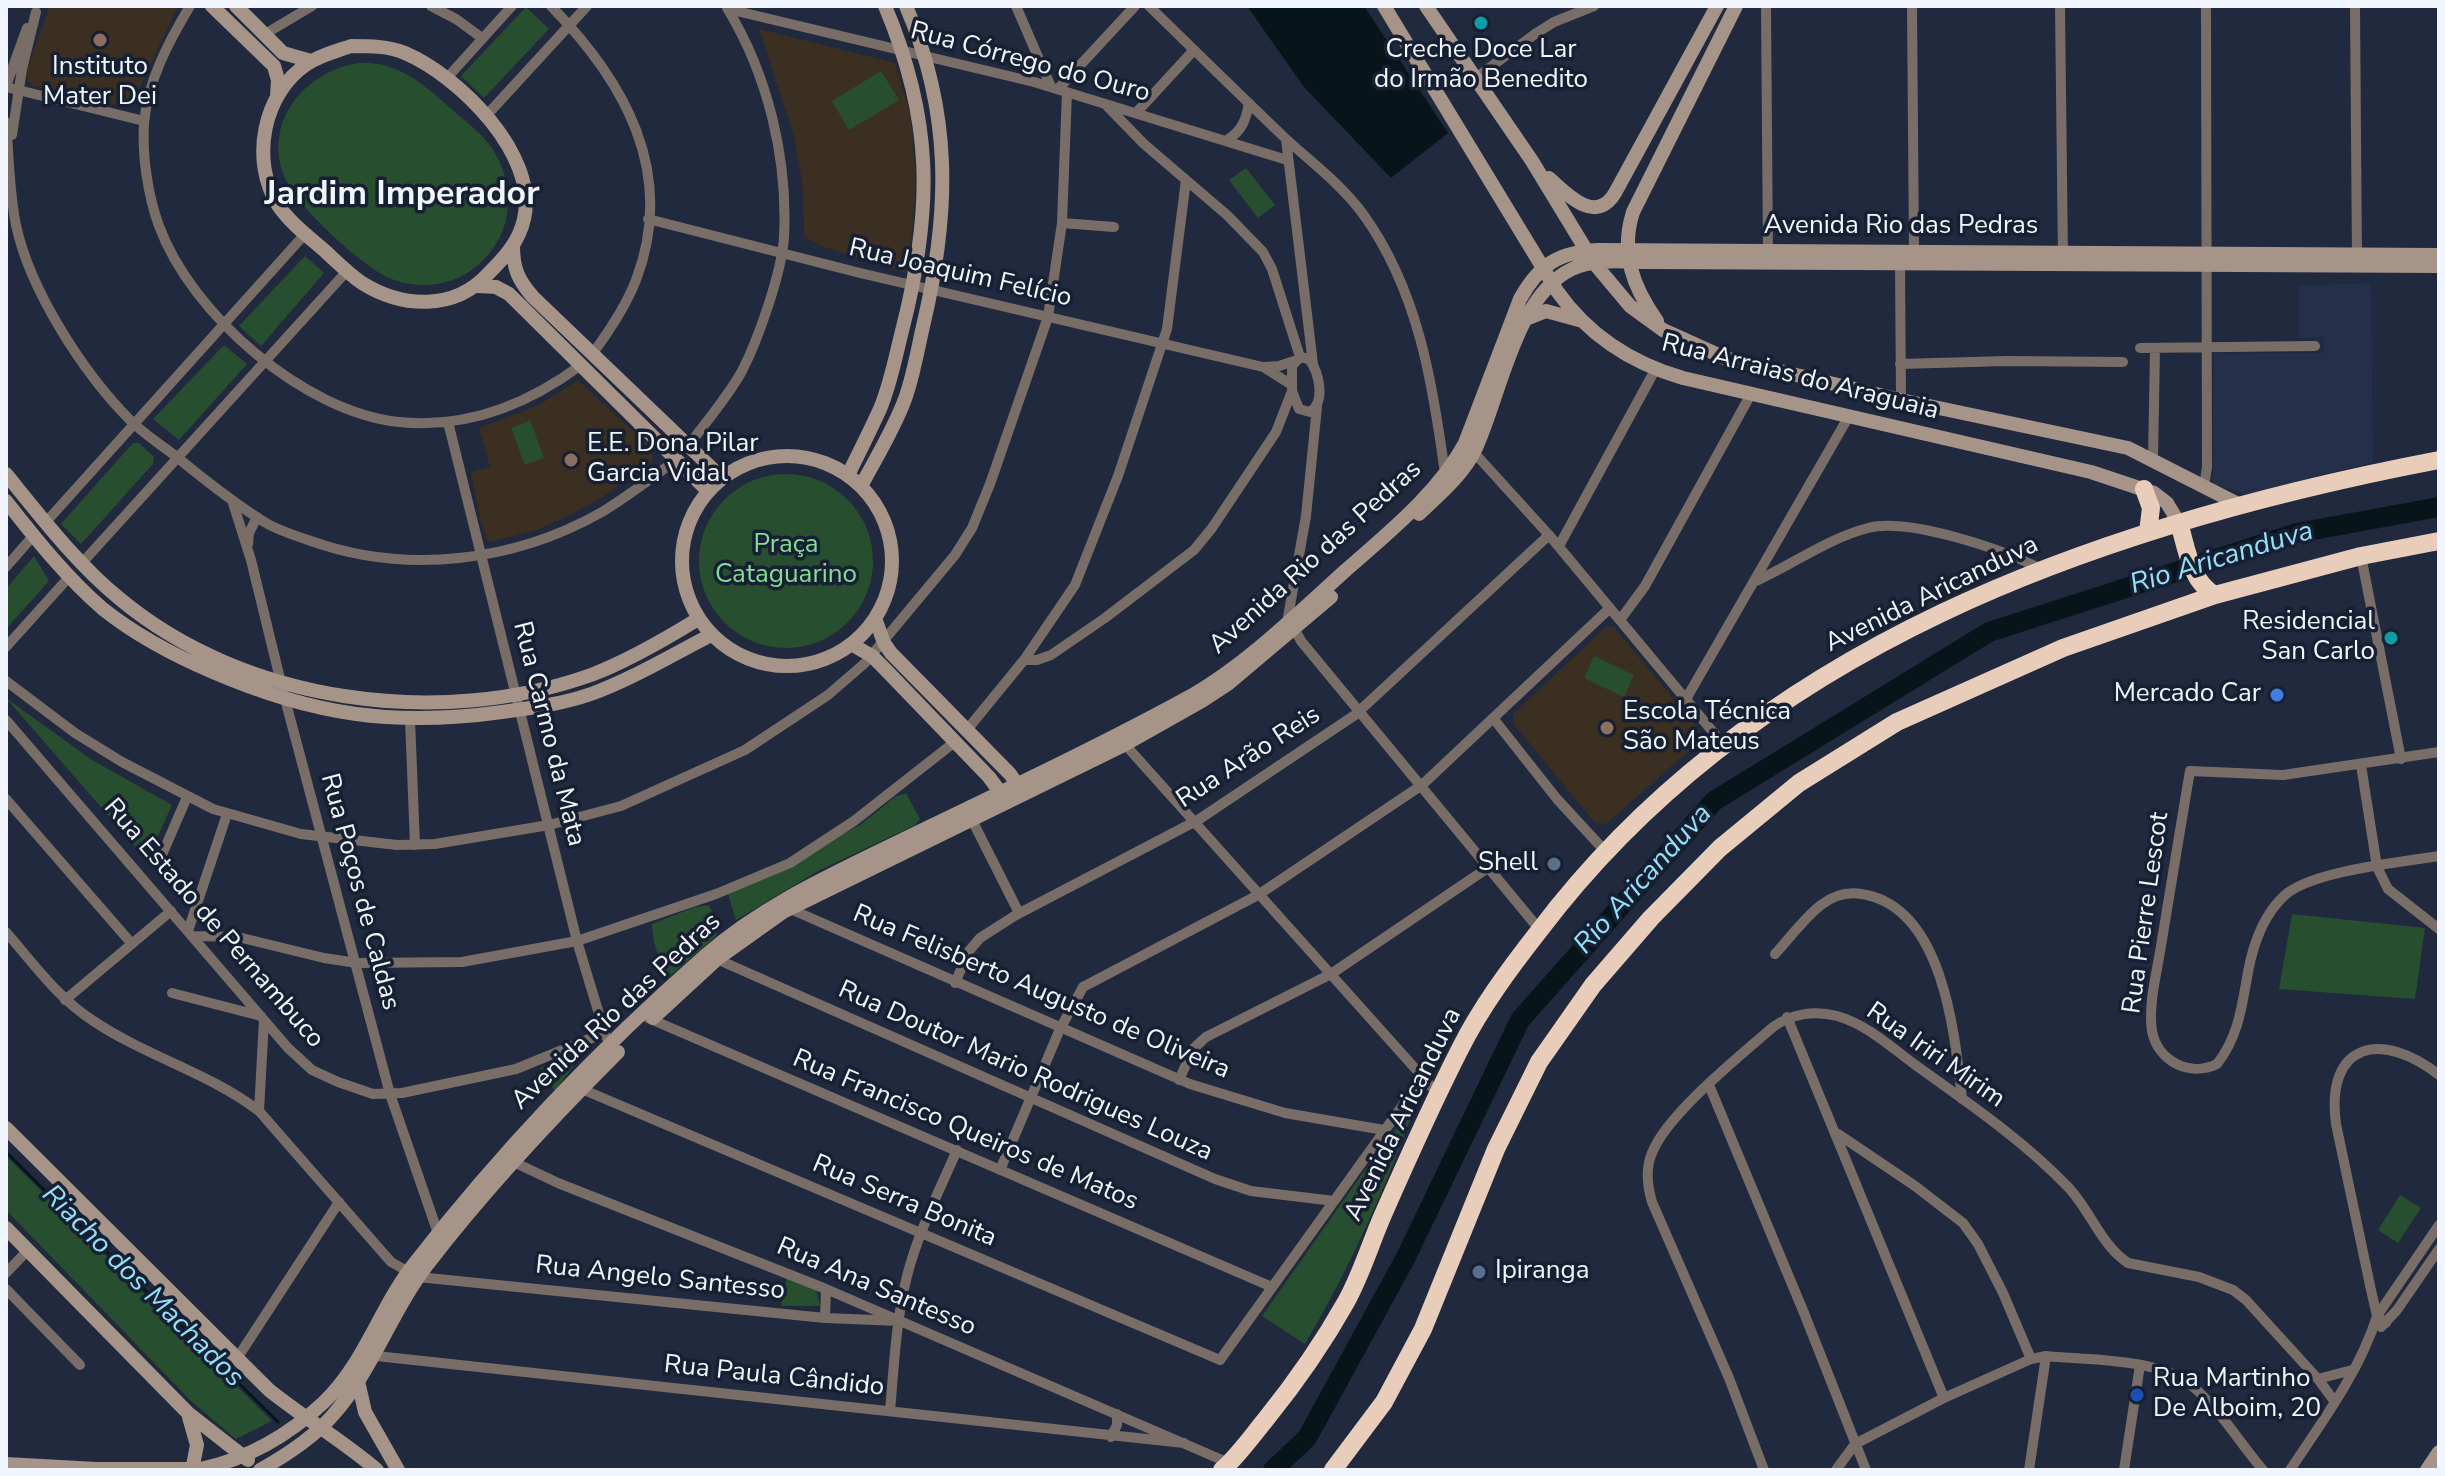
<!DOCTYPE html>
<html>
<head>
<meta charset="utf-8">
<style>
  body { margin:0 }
  #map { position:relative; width:2445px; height:1476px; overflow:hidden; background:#20293d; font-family:"Nunito Sans",sans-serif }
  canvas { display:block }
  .frame { position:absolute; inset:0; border:8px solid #f1f5fd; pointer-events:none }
</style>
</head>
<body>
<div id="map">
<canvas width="2445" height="1476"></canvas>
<div class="frame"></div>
</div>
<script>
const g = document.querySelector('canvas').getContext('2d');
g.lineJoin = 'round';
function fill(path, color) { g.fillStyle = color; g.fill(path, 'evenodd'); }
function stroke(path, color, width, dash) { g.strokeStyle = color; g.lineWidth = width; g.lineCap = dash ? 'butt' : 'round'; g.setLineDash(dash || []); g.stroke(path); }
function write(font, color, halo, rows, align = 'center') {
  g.font = font + ' "Nunito Sans",sans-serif'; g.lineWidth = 7; g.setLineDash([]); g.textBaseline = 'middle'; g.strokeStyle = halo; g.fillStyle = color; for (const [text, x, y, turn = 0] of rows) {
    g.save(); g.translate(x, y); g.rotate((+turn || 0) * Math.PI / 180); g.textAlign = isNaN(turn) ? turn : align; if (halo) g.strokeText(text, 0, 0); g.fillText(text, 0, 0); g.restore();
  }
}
fill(new Path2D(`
  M2371 283 2373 462 2248 494 2213 485 2214 354 2324 353V337L2299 338V286Z`), '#24304a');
fill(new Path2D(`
  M50 6H178L130 108 33 86 28 82 25 74Z
  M759 29 895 63 910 113 916 173 913 226 906 273 821 246 804 236 802 179 793 133Z
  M578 380 646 443 651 450 653 462 604 496 570 515 537 530 490 542 486 539 478 511 471 472 490 467 479 428 539 405Z
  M1606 627H1614L1701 732 1700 741 1606 824 1595 823 1513 723V714Z`), '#3a2f20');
fill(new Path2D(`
  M526 7 549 29 484 98 461 76Z
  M358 63C396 61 421 82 448 106 461 118 477 129 488 143 512 173 516 219 492 250 480 266 463 279 442 283 425 287 405 285 389 278 361 265 297 207 285 178 262 123 304 72 358 63Z
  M881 71 899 100 849 130 832 101Z
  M1246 168 1275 205 1258 218 1229 180Z
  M305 256 324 273 261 346 239 326Z
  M224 345 247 364 179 440 153 419Z
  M530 420 544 458 525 465 511 428Z
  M133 443H139L154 457 153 464 81 544 61 524Z
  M699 561a87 87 0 1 1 174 0a87 87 0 1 1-174 0Z
  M34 556 49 581 6 629V589Z
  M1594 656 1634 675 1624 697 1584 678Z
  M6 698 92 760 172 805 147 860Z
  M906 793 920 819 915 825 818 871 736 920 728 894 860 825 895 797Z
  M709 905 718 926 716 936 668 978C660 961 652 944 652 924L695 907Z
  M2292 914 2425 928 2415 999 2279 989Z
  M573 1054 578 1060 555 1091 540 1068Z
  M1416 1104C1386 1187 1350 1268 1305 1344L1262 1316 1372 1160Z
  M6 1156 272 1421 236 1439 192 1402 6 1210Z
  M2400 1195 2421 1208 2398 1243 2378 1230Z
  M787 1278 816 1289 820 1306H781Z`), '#284e30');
fill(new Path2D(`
  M1247 6H1364L1448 133 1391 178 1304 87Z`), '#07151a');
stroke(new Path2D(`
  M6 1152 278 1422`), '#07151a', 3);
stroke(new Path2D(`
  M1273 1470 1307 1438 1405 1259 1520 1020 1714 801 1989 632 2297 533 2439 507`), '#07151a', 20);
stroke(new Path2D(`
  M190 6C169 41 147 82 144 124 142 156 148 196 159 226 192 315 304 412 399 422 467 429 527 405 581 365
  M431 6 456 19 482 38
  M551 6C624 81 677 172 636 280 626 306 610 330 593 353
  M1016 6 1051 87
  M1149 6C1194 50 1239 94 1285 138 1312 163 1341 184 1363 214 1418 290 1433 384 1445 474
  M1766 6 1768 256
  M1912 6 1914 251
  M2060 6 2063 259
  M2355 6 2357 261
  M728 9 1034 82 1287 160
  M265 34 312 6
  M1477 77 1535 34 1554 22 1594 6
  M446 79 512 6
  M6 86 27 28
  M6 87 144 121
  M1058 89 1135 6
  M1107 106 1144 144 1227 215 1263 252 1272 269 1300 357
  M1136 113 1194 50
  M486 116 587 6
  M6 122C9 156 9 191 16 225 30 291 84 374 131 421 145 435 163 446 178 458 206 481 235 504 266 523 280 531 296 536 311 541 406 575 514 562 602 512 628 496 652 478 676 460
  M12 135 22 69 36 12
  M1286 139 1313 364
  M1227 140C1242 131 1246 120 1249 103
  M648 219 860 273 1263 367 1279 366 1294 361
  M1062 223 1114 227
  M1900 264 1901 400
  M2140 348 2315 346
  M1300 357 1309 359C1319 372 1326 402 1310 412L1299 409 1292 391V366Z
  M1900 364 2007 361 2123 362
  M1265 368 1292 385
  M1317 407 1306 516 1288 617 1301 641 1539 929
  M448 422 577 941 606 1037
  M688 446C706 422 727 398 742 371 758 340 782 272 784 237 788 159 768 75 727 8
  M1469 447 1549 535 1723 744
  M2153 459 2155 348
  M2204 487 2207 467 2206 6
  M232 500 251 560 285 699 390 1094 440 1239
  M46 522 305 234
  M248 544 249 533 257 517
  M1559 546 1655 370
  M2361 556 2401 759
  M82 563 347 271
  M6 567 34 535
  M1756 581C1793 564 1829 538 1868 528 1909 517 2004 550 2041 569
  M1620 620 1645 586 1751 394
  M6 647 70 576
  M1024 660H1037L1051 655 1105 618 1194 550 1212 528 1276 432 1292 391
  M6 681 75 733 122 762 213 809 301 834 397 845 435 844 549 825 621 806 745 750 828 695 865 663 955 555 972 528 990 484 1048 317 1062 223 1067 92
  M1686 699 1849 416
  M1493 718 1557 799 1605 851
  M410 719 415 845
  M6 720 288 1048 312 1070 338 1082 373 1094 402 1093 516 1069 604 1033
  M966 731 1024 660 1075 585 1118 476 1167 329 1186 180
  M1121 740 1438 1094
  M2439 752 2283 775 2190 771C2180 829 2171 887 2161 946 2157 972 2148 1005 2152 1031 2158 1062 2190 1077 2217 1064 2239 1036 2242 1005 2248 972 2253 945 2264 914 2285 895 2312 871 2401 862 2439 856
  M2361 765 2377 867 2388 889 2439 929
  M6 799 132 944
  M972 820 1019 913
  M161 857 187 797
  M788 908 1190 1084 1285 1113 1384 1130
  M188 931 227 814
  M6 932C33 963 58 998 92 1020 145 1056 208 1072 259 1111L391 1262 418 1277 825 1318 899 1321
  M192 936 238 937 324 958 357 963 462 962 577 941 716 894 790 863 854 821 956 741
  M1775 954C1790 938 1804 918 1821 905 1835 894 1851 891 1867 895 1944 912 1955 1036 1962 1099
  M712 957 1215 1179 1251 1191 1334 1201
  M955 983 969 951 980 938 1016 915 1198 820 1355 715 1549 535
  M172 993 261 1016
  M65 1000 171 911
  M1787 1017 1944 1398
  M648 1018 1272 1287
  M1179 1080 1193 1049 1206 1037 1331 974 1489 867
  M1709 1085 1804 1313 1866 1470
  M577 1087 1220 1360 1423 1077
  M259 1111 264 1020
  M1838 1134 1915 1186 1963 1223 1978 1244 2003 1293 2031 1359
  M510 1157 520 1165 558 1183 826 1289 1229 1463
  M1000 1170 1060 1029 1083 987 1258 895 1422 785 1610 608
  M6 1273 28 1250
  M6 1289 80 1365
  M825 1318 826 1289
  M2386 1323 2377 1316 2371 1290 2336 1124C2325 1042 2382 1030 2439 1075
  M2381 1327 2397 1310 2439 1249
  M367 1355 1184 1443
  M238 1357 339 1202
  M2318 1379 2352 1370
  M890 1411C894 1366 896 1320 907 1276 918 1233 939 1191 957 1150
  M1111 1437 1117 1425V1414
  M1764 1470 1729 1378 1652 1202C1647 1185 1645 1169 1652 1153 1667 1114 1740 1056 1773 1027 1791 1014 1814 1010 1837 1016 1866 1024 1891 1047 1914 1064 1967 1102 2023 1140 2068 1187 2090 1210 2101 1245 2128 1263L2199 1277 2233 1290 2246 1300 2318 1379 2335 1402
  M1836 1470 1855 1444 1944 1398 2031 1359 2046 1356C2087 1360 2158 1358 2191 1385 2219 1408 2239 1442 2263 1470
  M2029 1470 2046 1356
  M2124 1470 2140 1365
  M2290 1470C2322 1422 2360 1371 2377 1316L2439 1225`), '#796e67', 10);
stroke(new Path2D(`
  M212 6 274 66 278 80 277 97
  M236 6 283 53 311 61
  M1384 6 1557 291C1588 335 1631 363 1683 378L2091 472 2154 493 2167 503 2179 523
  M1426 6 1532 161 1594 263 1630 306 1663 330 1725 358 1901 400 2128 448 2240 505
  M351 46C370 46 388 46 405 53 459 76 539 155 524 219 519 242 504 258 488 274 454 311 402 308 362 283 349 274 337 262 325 251 309 237 290 223 278 205 250 161 263 93 307 64 320 55 337 51 351 46Z
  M1549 178C1567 195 1596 225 1615 193L1717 6
  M513 246C513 268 518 280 533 297L722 478
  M477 286 496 287 509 294 708 491
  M1526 319 1546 311 1579 320
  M1657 321C1633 287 1620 253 1633 212L1736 6
  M682 561a105 105 0 1 1 210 0a105 105 0 1 1-210 0Z
  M6 474C41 517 77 564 120 599 245 703 439 729 591 675 628 661 664 640 698 619
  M848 475C859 453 870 431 880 409 891 383 896 354 903 327 933 208 933 120 885 6
  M861 486C876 458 894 429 905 399 914 374 918 347 924 322 950 211 952 113 906 6
  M6 501C35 538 67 578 103 609 137 636 173 655 213 672 313 715 394 727 502 712 532 708 562 704 591 694 632 679 672 655 711 635
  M1419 514C1439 495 1463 475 1475 450 1500 397 1515 296 1572 269 1595 258 1625 262 1650 262L2439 266
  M875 618 884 643 891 653 1010 774 1021 790
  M851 644 872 656 884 668 989 777 1003 796
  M653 1018 717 959 783 912 1124 745 1202 701 1228 684 1331 597
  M6 1128 269 1390C304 1418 343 1441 377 1470
  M6 1228 188 1413 248 1460
  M358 1381 365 1412 398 1470
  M189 1417 197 1445 192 1470
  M6 1464 96 1469H200C246 1460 289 1435 323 1403 364 1365 380 1307 414 1264 501 1152 600 1048 706 955 763 905 833 874 900 841 997 794 1096 748 1191 696 1248 663 1297 614 1346 570 1389 532 1438 493 1465 443L1520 299C1539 265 1558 252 1598 250L2439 255
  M260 1470C285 1456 314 1437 333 1415 372 1371 391 1312 427 1265 485 1189 550 1120 618 1052
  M2427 1470 2439 1452`), '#a69489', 14);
stroke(new Path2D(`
  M2144 489 2151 508 2148 532
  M2179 523C2187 549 2190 581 2215 595
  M1222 1470C1238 1456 1252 1436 1266 1419 1295 1383 1323 1343 1346 1302 1361 1275 1370 1245 1382 1217 1407 1160 1432 1104 1460 1049 1481 1007 1510 968 1539 931 1755 645 2099 525 2439 460
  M1333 1470 1384 1402 1423 1329 1496 1149 1539 1062 1593 985 1651 918 1720 848 1799 783 1897 722 2063 648 2215 595 2361 556 2439 541`), '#e9cdbb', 18);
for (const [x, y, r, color] of [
  [1481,23,8,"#0f9aa8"],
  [100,40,8,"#8d6e63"],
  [571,460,8,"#8d6e63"],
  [2391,638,8,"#0f9aa8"],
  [2277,695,8,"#3f7fe0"],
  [1607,728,8,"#8d6e63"],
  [1554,864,8,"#5c6f8a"],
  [1479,1272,8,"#5c6f8a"],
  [2137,1395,8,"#1a4fb4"]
]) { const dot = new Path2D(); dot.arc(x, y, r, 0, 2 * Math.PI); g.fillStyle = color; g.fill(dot); stroke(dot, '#171f33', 3); }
write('26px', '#f1f5fd', '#171f33', [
  ["Creche Doce Lar",1481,51,"center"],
  ["do Irmão Benedito",1481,81,"center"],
  ["Instituto",100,68,"center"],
  ["Mater Dei",100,98,"center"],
  ["E.E. Dona Pilar",587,445],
  ["Garcia Vidal",587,475],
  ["Residencial",2375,623,"right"],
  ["San Carlo",2375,653,"right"],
  ["Mercado Car",2261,695,"right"],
  ["Escola Técnica",1623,713],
  ["São Mateus",1623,743],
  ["Shell",1538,864,"right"],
  ["Ipiranga",1495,1272],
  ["Rua Martinho",2153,1380],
  ["De Alboim, 20",2153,1410]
], 'left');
write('26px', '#f1f5fd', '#171f33', [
  ["Rua Córrego do Ouro",1030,63,15],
  ["Avenida Rio das Pedras",1901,227],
  ["Rua Joaquim Felício",960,274,13],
  ["Rua Arraias do Araguaia",1800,378,14],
  ["Avenida Rio das Pedras",1316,558,-42],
  ["Avenida Aricanduva",1932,595,-26],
  ["Rua Carmo da Mata",548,734,76],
  ["Rua Arão Reis",1249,758,-33],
  ["Rua Poços de Caldas",359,892,75],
  ["Rua Pierre Lescot",2147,913,-82],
  ["Rua Estado de Pernambuco",213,924,49],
  ["Rua Felisberto Augusto de Oliveira",1041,993,23],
  ["Avenida Rio das Pedras",617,1012,-43],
  ["Rua Iriri Mirim",1935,1056,35],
  ["Rua Doutor Mario Rodrigues Louza",1025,1072,24],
  ["Avenida Aricanduva",1404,1115,-64],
  ["Rua Francisco Queiros de Matos",965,1131,23],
  ["Rua Serra Bonita",904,1202,23],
  ["Rua Angelo Santesso",660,1279,6],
  ["Rua Ana Santesso",876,1288,23],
  ["Rua Paula Cândido",774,1377,6]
]);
write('26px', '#80de93', '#171f33', [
  ["Praça",786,546],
  ["Cataguarino",786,576]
]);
write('italic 28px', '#93e0f8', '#171f33', [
  ["Rio Aricanduva",2222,559,-17],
  ["Rio Aricanduva",1644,880,-48],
  ["Riacho dos Machados",142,1287,45]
]);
write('bold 34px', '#f1f5fd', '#171f33', [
  ["Jardim Imperador",402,196]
]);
</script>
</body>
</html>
